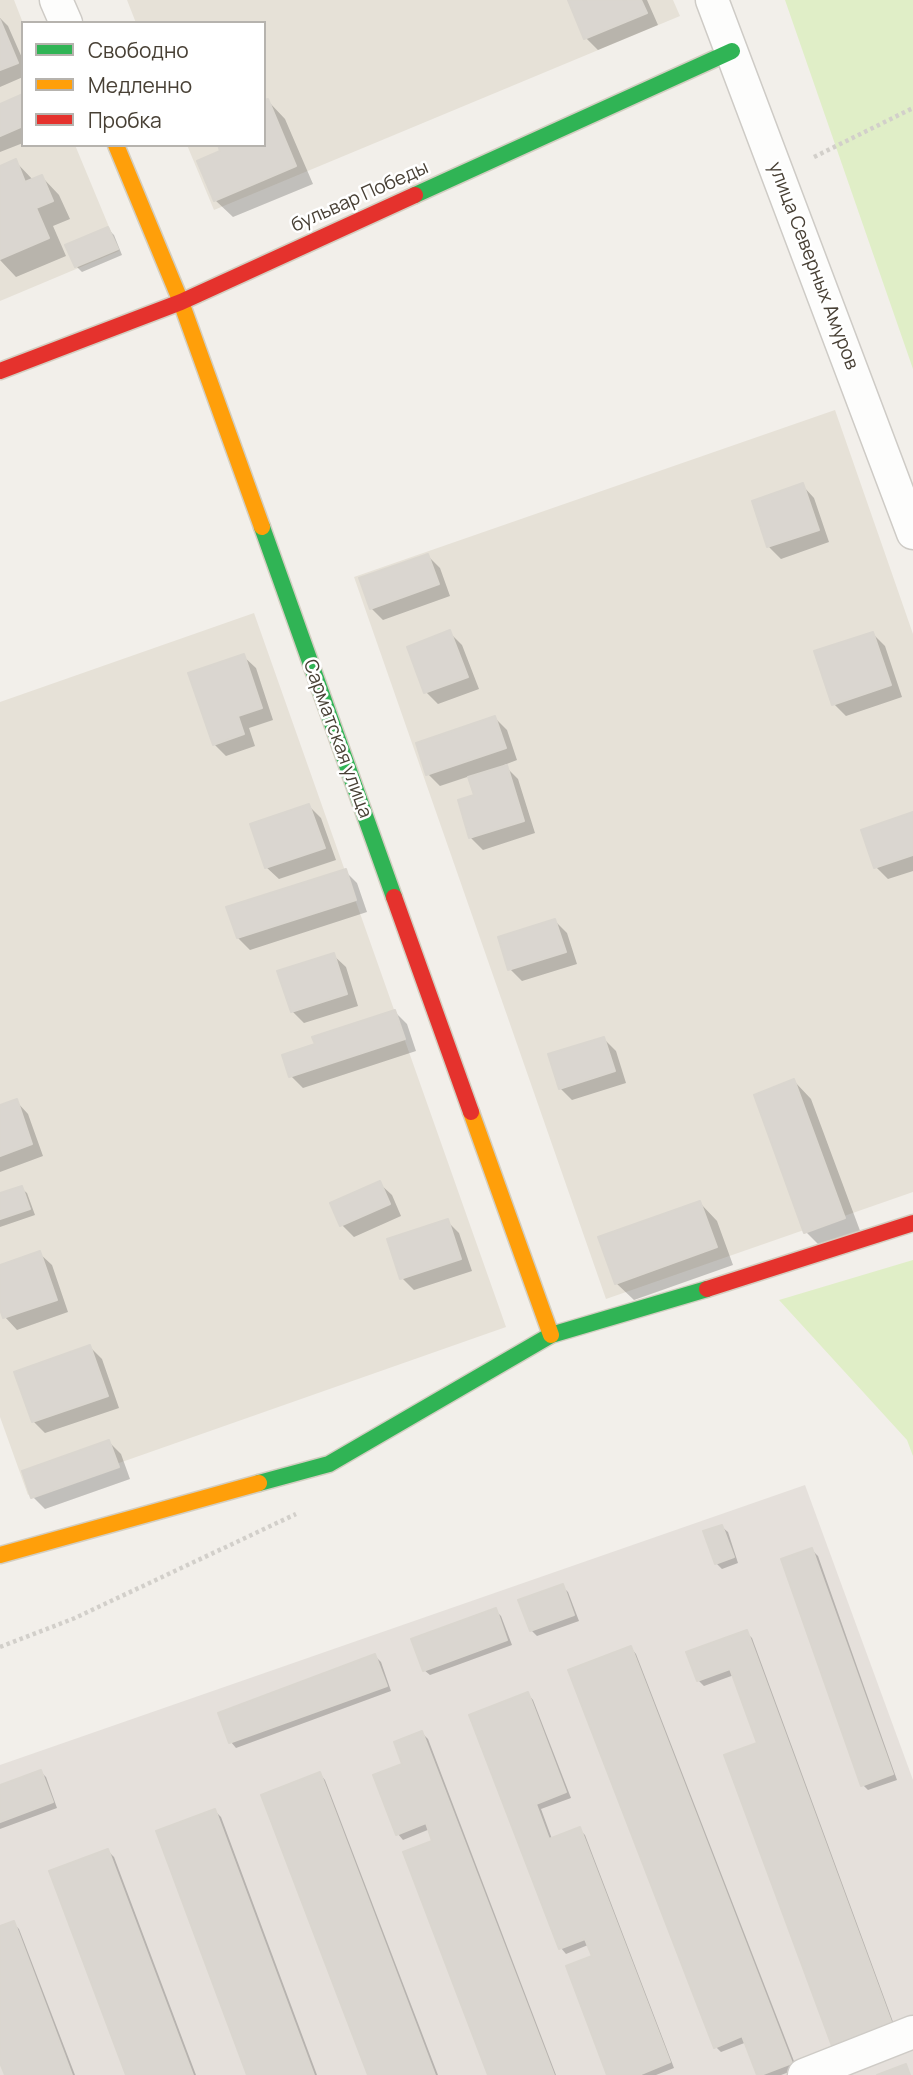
<!DOCTYPE html>
<html>
<head>
<meta charset="utf-8">
<style>
  body { margin:0 }
  #map { position:relative; width:913px; height:2075px; overflow:hidden; background:#f2efea; font-family:Manrope,sans-serif }
  canvas { display:block }
  .legend { position:absolute; left:21px; top:21px; width:245px; height:126px; box-sizing:border-box; background:#fff; border:2px solid #b6b3ae; margin:0; padding:9px 12px; list-style:none; font-size:21px; color:#484035 }
  .legend li { display:flex; align-items:center; gap:14px; height:35px }
  .legend b { width:35px; border:2px solid #b6b3ae }
</style>
</head>
<body>
<div id="map">
<canvas width="913" height="2075"></canvas>
<ul class="legend">
<li><b style="height:9px;background:#30b455"></b>Свободно</li>
<li><b style="height:9px;background:#ff9f0a"></b>Медленно</li>
<li><b style="height:9px;background:#e5322d"></b>Пробка</li>
</ul>
</div>
<script>
const g = document.querySelector('canvas').getContext('2d');
g.lineJoin = 'round';
function fill(path, color) { g.fillStyle = color; g.fill(path, 'evenodd'); }
function stroke(path, color, width, dash) { g.strokeStyle = color; g.lineWidth = width; g.lineCap = dash ? 'butt' : 'round'; g.setLineDash(dash || []); g.stroke(path); }
function write(font, color, halo, rows, align = 'center') {
  g.font = font + ' Manrope,sans-serif'; g.lineWidth = 5; g.setLineDash([]); g.textBaseline = 'middle'; g.strokeStyle = halo; g.fillStyle = color; for (const [text, x, y, turn = 0] of rows) {
    g.save(); g.translate(x, y); g.rotate((+turn || 0) * Math.PI / 180); g.textAlign = isNaN(turn) ? turn : align; if (halo) g.strokeText(text, 0, 0); g.fillText(text, 0, 0); g.restore();
  }
}
fill(new Path2D(`
  M0 0H14L23 23V145H75L119 251 0 301Z
  M127 0H673L680 16 214 210 187 145H264V23H136Z
  M835 410 913 634V1192L606 1299 354 577Z
  M254 613 506 1327 28 1495 0 1417V702Z`), '#e6e1d7');
fill(new Path2D(`
  M805 1485 913 1780V2075H0V1765Z`), '#e5e0db');
fill(new Path2D(`
  M785 0H913V369Z
  M913 1260V1456L907 1440 779 1300Z`), '#e0eec7');
fill(new Path2D(`
  M570 0H647L658 25 598 50 586 38Z
  M0 18 8 26 23 60V77L0 87Z
  M23 96V143L0 152V106Z
  M268 101 285 119 313 184 233 217 215 200 264 145Z
  M15 161 34 181 42 177 59 195 70 219 53 226 66 256 16 277 0 260V167Z
  M108 229 114 235 122 255 82 272 76 266Z
  M802 485 814 498 829 542 781 559 769 547 754 502Z
  M428 556 440 568 450 596 383 620 371 608Z
  M450 633 462 645 479 689 438 704 426 692Z
  M873 634 885 646 902 697 846 716 834 704Z
  M243 656 256 668 273 720 249 728 255 746 226 756 214 744Z
  M495 718 507 730 517 760 504 765 518 779 535 833 483 850 471 838 460 802 477 796 470 776 440 786 428 774Z
  M309 806 321 818 336 860 279 879 266 867Z
  M913 814V871L888 879 876 867Z
  M345 871 357 883 367 912 250 950 238 938Z
  M555 921 567 933 577 964 522 981 510 969Z
  M333 955 346 967 358 1006 304 1023 292 1011Z
  M395 1012 407 1024 416 1051 303 1088 291 1076Z
  M604 1039 616 1051 626 1083 572 1100 560 1088Z
  M794 1081 811 1099 862 1236 824 1250 806 1232Z
  M16 1101 28 1114 43 1156 0 1172V1107Z
  M379 1183 392 1195 401 1216 354 1237 342 1225 332 1204Z
  M21 1188 27 1193 35 1215 0 1227V1195Z
  M700 1203 717 1221 733 1265 634 1300 616 1283Z
  M447 1221 459 1233 472 1271 414 1290 402 1278Z
  M39 1253 52 1265 68 1312 17 1330 5 1317 0 1304V1267Z
  M90 1347 102 1359 119 1408 45 1433 33 1421Z
  M109 1442 121 1454 130 1479 45 1509 33 1497Z
  M722 1527 728 1532 738 1563 722 1569 716 1563Z
  M812 1550 818 1556 897 1780 868 1790 863 1785Z
  M562 1586 568 1592 579 1621 537 1636 531 1630Z
  M495 1610 501 1616 512 1645 430 1675 424 1670Z
  M746 1632 752 1638 896 2030 839 2051 833 2045 760 1744 734 1675 704 1686 698 1680Z
  M631 1648 636 1654 797 2069 781 2075H759L747 2042 721 2052 716 2047Z
  M375 1656 381 1662 391 1691 236 1748 231 1742 220 1714Z
  M528 1694 533 1700 571 1798 541 1809 552 1839 579 1829 585 1835 674 2068 656 2075H609L594 1957 588 1945 566 1954 561 1948 471 1716Z
  M422 1733 428 1739 556 2075H490L434 1842 430 1829 403 1840 398 1834 404 1765Z
  M41 1772 46 1777 57 1808 0 1829V1787Z
  M320 1774 325 1780 438 2075H369Z
  M215 1811 221 1817 317 2075H249Z
  M108 1851 114 1857 196 2075H128Z
  M13 1923 19 1929 75 2075H6L0 2058V1928Z`), '#0003');
const building = new Path2D(`
  M568 0H641L647 13 584 39Z
  M0 20 18 63 0 70Z
  M23 94V126L0 136V104Z
  M268 99 296 166 214 201 197 161 220 151 218 145H264V100Z
  M16 159 25 182 42 175 53 201 36 208 49 238 0 259V166Z
  M108 227 118 249 75 267 65 245Z
  M803 483 819 530 767 547 752 501Z
  M428 554 439 584 370 609 359 578Z
  M450 630 468 677 424 693 407 647Z
  M873 632 891 685 832 705 814 651Z
  M244 654 262 708 238 716 244 734 213 745 188 673Z
  M495 716 506 748 426 775 416 743Z
  M507 765 524 821 469 838 458 800 474 795 468 777Z
  M309 804 325 848 265 868 250 824Z
  M913 812V855L874 868 861 830Z
  M346 869 356 900 237 938 226 907Z
  M555 919 566 952 508 970 498 937Z
  M334 953 347 994 291 1012 277 971Z
  M395 1010 405 1039 289 1077 282 1055 315 1044 312 1037Z
  M604 1037 615 1071 559 1089 548 1054Z
  M794 1079 845 1218 804 1233 754 1095Z
  M17 1099 32 1144 0 1156V1105Z
  M380 1181 390 1204 340 1226 330 1203Z
  M22 1186 30 1209 0 1219V1193Z
  M700 1201 717 1247 615 1284 598 1237Z
  M448 1219 461 1259 400 1279 387 1239Z
  M40 1251 57 1300 3 1318 0 1309V1265Z
  M90 1345 108 1396 32 1422 14 1372Z
  M109 1440 119 1467 31 1498 22 1471Z
  M722 1525 734 1557 715 1564 703 1531Z
  M812 1548 893 1774 861 1786 781 1559Z
  M563 1584 574 1615 530 1631 518 1600Z
  M496 1608 507 1640 423 1671 411 1639Z
  M747 1630 892 2024 832 2046 724 1755 757 1743 730 1669 697 1681 686 1652Z
  M631 1646 792 2063 761 2075H757L742 2036 714 2048 568 1670Z
  M375 1654 387 1686 229 1743 218 1713Z
  M528 1692 566 1792 536 1804 549 1839 580 1827 670 2062 639 2075H607L566 1966 592 1956 585 1939 559 1949 469 1715Z
  M422 1731 554 2075H488L403 1852 432 1841 426 1823 396 1835 373 1775 402 1764 394 1742Z
  M41 1770 53 1802 0 1822V1785Z
  M320 1772 435 2075H368L261 1795Z
  M215 1809 314 2075H247L156 1831Z
  M108 1849 193 2075H126L49 1871Z
  M14 1921 72 2075H5L0 2063V1926Z
  M906 2064 910 2075H877Z`);
fill(building, '#dad6d0');
stroke(building, '#dad6cf', 2);
const street = new Path2D(`
  M56 0 66 23
  M712 0 913 533
  M804 2075 913 2032`);
const fast = new Path2D(`
  M415 195 732 51
  M262 527 394 897
  M259 1483 329 1464 551 1335 707 1289`);
const slow = new Path2D(`
  M116 145 181 302 262 527
  M471 1112 551 1335
  M0 1555 259 1483`);
const jam = new Path2D(`
  M0 371 181 302 415 195
  M394 897 471 1112
  M707 1289 913 1223`);
stroke(street, '#cecbc6', 35);
stroke(fast, '#d3cec1', 19);
stroke(slow, '#d3cec1', 19);
stroke(jam, '#d3cec1', 19);
stroke(new Path2D(`
  M814 157 913 108
  M0 1647 75 1618 296 1514`), '#d2cfca', 4.5, [3.5, 3.5]);
stroke(street, '#fdfdfc', 32);
stroke(fast, '#30b455', 16);
stroke(slow, '#ff9f0a', 16);
stroke(jam, '#e5322d', 16);
write('19px', '#484035', '#fff', [
  ["бульвар Победы",360,197,-24],
  ["улица Северных Амуров",813,266,69],
  ["Сарматская улица",337,739,70]
]);
</script>
</body>
</html>
